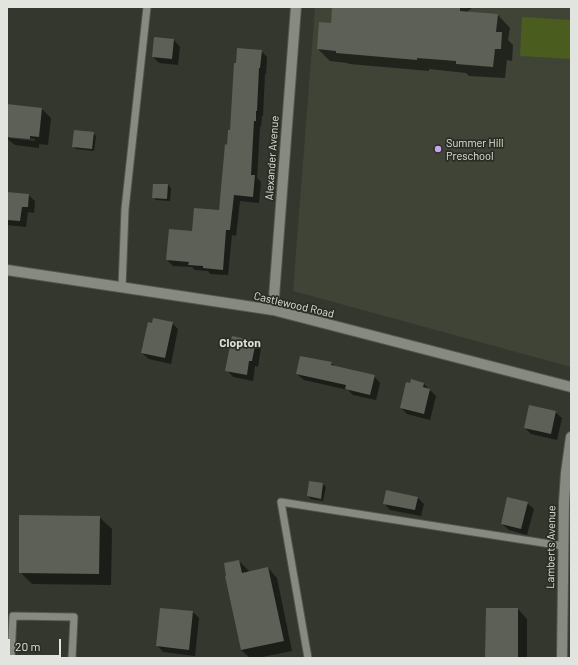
<!DOCTYPE html>
<html>
<head>
<meta charset="utf-8">
<style>
  body { margin:0 }
  #map { position:relative; width:578px; height:665px; overflow:hidden; background:#33372e; font-family:Barlow,sans-serif }
  canvas { display:block }
  .frame { position:absolute; inset:0; border:8px solid #e2e4df; pointer-events:none }
  .scale { position:absolute; left:8px; top:639px; width:53px; height:18px; box-sizing:border-box; border:2px solid #e2e4df; border-top:0; padding-left:5px; font-size:12px; line-height:14px; white-space:nowrap; color:#e2e4df; -webkit-text-stroke:3px #2a2d24; paint-order:stroke }
</style>
</head>
<body>
<div id="map">
<canvas width="578" height="665"></canvas>
<div class="frame"></div>
<div class="scale">20 m</div>
</div>
<script>
const g = document.querySelector('canvas').getContext('2d');
g.lineJoin = 'round';
function fill(path, color) { g.fillStyle = color; g.fill(path, 'evenodd'); }
function stroke(path, color, width, dash) { g.strokeStyle = color; g.lineWidth = width; g.lineCap = dash ? 'butt' : 'round'; g.setLineDash(dash || []); g.stroke(path); }
function write(font, color, halo, rows, align = 'center') {
  g.font = font + ' Barlow,sans-serif'; g.lineWidth = 3.5; g.setLineDash([]); g.textBaseline = 'middle'; g.strokeStyle = halo; g.fillStyle = color; for (const [text, x, y, turn = 0] of rows) {
    g.save(); g.translate(x, y); g.rotate((+turn || 0) * Math.PI / 180); g.textAlign = isNaN(turn) ? turn : align; if (halo) g.strokeText(text, 0, 0); g.fillText(text, 0, 0); g.restore();
  }
}
fill(new Path2D(`
  M315 7H571V367L293 291Z`), '#3f4436');
fill(new Path2D(`
  M522 17 571 20V59L520 56Z`), '#4a5d1f');
fill(new Path2D(`
  M333 7H473L466 13 498 15 510 28 508 40 513 45 512 61 507 60 505 78 469 76 466 73 429 69V71L349 64 347 63 330 61 318 49 331 24Z
  M155 38 174 40 180 47 178 65 159 63 153 57Z
  M261 51 267 57 266 74H265L263 116H262L261 127 260 126 257 178 261 182 259 203 240 201 236 236 232 235 228 275 210 274 208 271 195 270 192 267 173 266 167 260 192 232 219 211 231 131Z
  M7 105 42 109 51 118 48 145 39 144V148L15 145 10 141 7 138ZM9 136 35 139V141L9 138Z
  M93 133 96 136 94 151 76 149 73 146Z
  M154 185H168L171 188 170 201 156 200 153 197Z
  M7 193 28 195 35 201 34 213 28 212 26 227 7 225Z
  M172 323 178 329 171 364 149 359 142 353Z
  M255 342 261 348 258 367 255 366 253 381 233 377 227 370Z
  M331 363 336 368 374 376 380 383 376 400 353 395 348 390 304 380 297 374Z
  M424 384 436 396 430 420 407 414 401 408Z
  M555 412 562 418 557 440 531 434 525 428Z
  M323 484 326 487 323 501 311 499 308 496Z
  M418 498 424 504 421 516 390 510 384 503Z
  M527 503 534 509 527 535 509 530 502 524Z
  M99 517 112 529 111 585 32 584 20 572Z
  M239 561 248 570 249 572 268 568 277 578 292 651 257 658H250L241 650Z
  M518 609 527 619V658H486Z
  M193 612 199 618 195 656 163 652 157 645Z`), '#0007');
fill(new Path2D(`
  M332 7H460V11L498 14 496 32H502L501 49H495L493 67 456 64V61L417 58V60L336 53V51L317 49 319 22 331 23Z
  M154 37 174 39 172 59 152 57Z
  M237 48 262 50 260 68H259L257 111H256V121H254L251 175H255L253 197 234 195 230 230H226L223 270 203 268V266L188 265 189 262 166 260 169 229 192 231 194 208 219 210 225 144 227 145 228 130H230L234 63H236Z
  M7 104 42 108 39 137 30 136V139L7 137Z
  M74 130 94 132 92 149 72 147Z
  M153 184H168L167 199 152 198Z
  M7 192 29 194 28 207H22L20 221 7 220Z
  M153 318 173 322 165 358 141 353 148 322 152 323Z
  M232 336 256 341 252 361H249L247 375 225 371Z
  M300 356 332 362 331 365 375 375 370 395 345 389 346 385 296 374Z
  M411 379 424 383 423 387 430 389 424 414 400 408 406 382 410 383Z
  M529 405 556 411 551 434 524 428Z
  M309 481 323 483 321 499 307 496Z
  M386 490 418 497 415 510 383 504Z
  M507 497 528 502 521 529 501 524Z
  M19 515 100 516 99 574 19 573Z
  M239 560 242 573 268 567 284 641 241 650 225 576H226L224 563Z
  M160 608 193 611 189 650 156 646Z
  M486 608H518V658H485Z`), '#5c6056');
const service = new Path2D(`
  M122 287 125 209 147 7
  M11 658 13 616 74 617 72 658
  M308 658 281 502 563 546`);
const minor = new Path2D(`
  M273 310 296 7
  M562 658 564 502 566 473 571 437`);
const tertiary = new Path2D(`
  M7 270 273 310 571 387`);
stroke(service, '#53554e', 9);
stroke(minor, '#53554e', 12);
stroke(tertiary, '#53554e', 12);
stroke(service, '#868a80', 7);
stroke(minor, '#868a80', 10);
stroke(tertiary, '#868a80', 10);
for (const [x, y, r, color] of [
  [438,149,4,"#c7a6f0"]
]) { const dot = new Path2D(); dot.arc(x, y, r, 0, 2 * Math.PI); g.fillStyle = color; g.fill(dot); stroke(dot, '#2a2d24', 1.5); }
write('11px', '#e2e4df', '#2a2d24', [
  ["Summer Hill",446,143],
  ["Preschool",446,156]
], 'left');
write('11px', '#e2e4df', '#2a2d24', [
  ["Alexander Avenue",272,158,-86],
  ["Castlewood Road",294,305,13],
  ["Lamberts Avenue",551,547,-89]
]);
write('bold 12px', '#dde1d6', '#2a2d24', [
  ["Clopton",240,343]
]);
</script>
</body>
</html>
